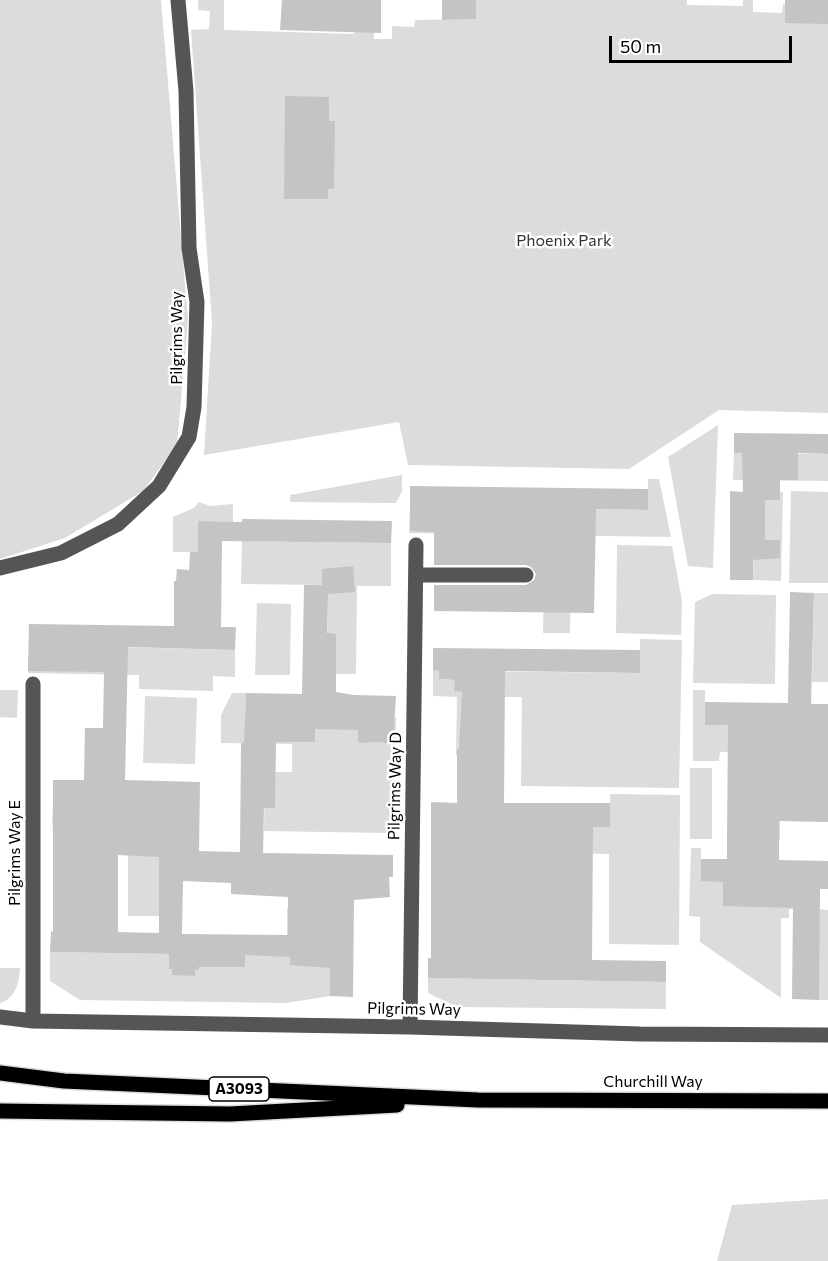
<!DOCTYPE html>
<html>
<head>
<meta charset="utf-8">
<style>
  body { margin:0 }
  #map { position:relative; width:828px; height:1261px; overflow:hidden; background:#fff; font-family:Commissioner,sans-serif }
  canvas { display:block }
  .scale { position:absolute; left:609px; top:36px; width:183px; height:27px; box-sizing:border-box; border:3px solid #000; border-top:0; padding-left:8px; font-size:18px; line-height:21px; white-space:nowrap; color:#000; -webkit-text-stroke:4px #fff; paint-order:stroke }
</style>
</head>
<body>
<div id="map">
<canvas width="828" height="1261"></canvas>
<div class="scale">50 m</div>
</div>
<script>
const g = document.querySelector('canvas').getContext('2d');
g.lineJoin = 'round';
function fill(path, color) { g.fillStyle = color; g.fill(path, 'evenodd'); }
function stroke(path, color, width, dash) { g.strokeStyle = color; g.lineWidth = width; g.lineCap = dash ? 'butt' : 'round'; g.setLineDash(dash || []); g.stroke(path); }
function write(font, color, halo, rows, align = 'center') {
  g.font = font + ' Commissioner,sans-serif'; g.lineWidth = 5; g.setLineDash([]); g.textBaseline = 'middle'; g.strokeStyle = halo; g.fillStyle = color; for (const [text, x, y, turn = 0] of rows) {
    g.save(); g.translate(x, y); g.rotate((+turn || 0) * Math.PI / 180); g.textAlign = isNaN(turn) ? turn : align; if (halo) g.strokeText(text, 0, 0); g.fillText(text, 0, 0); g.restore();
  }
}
fill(new Path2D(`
  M0 0H161L188 320 177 445 143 491 65 538 0 559Z
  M198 0H224V30L354 34 355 4 374 5V39H392V26L414 27 415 20 476 19V0H687V5L743 6V0H753V12L782 13 783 4 792 5 828 24V413L719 410 629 469 408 465 399 422 204 455 212 323 191 30 209 29 210 11 198 10Z
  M718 425 713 568 688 566 668 457Z
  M734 453 828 454V481L733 480Z
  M402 475V491L396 503 290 502V495Z
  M648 479H659L671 537 409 533 410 506 648 510Z
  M791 491 828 492V583H789Z
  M754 492H783L781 581 753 580 754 510H765V494Z
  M199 502 210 506 233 504V522L198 521V552H173V517L194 508Z
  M242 541 391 543V586H357L356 674H336V646H327L328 585 241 584Z
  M617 545 672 546 682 601 681 635 616 633Z
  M544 573H571L570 633H543Z
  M814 593H828V682H812Z
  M713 594 776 595 775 684 693 683 695 602Z
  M257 603 291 604 290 675H255Z
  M640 639 682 640 679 788 521 786 522 697H481L474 755H456L457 697 433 696V670L439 671V679L453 680 454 671 640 673Z
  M117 647 235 650V677L213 676V691L139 689V675L28 673V655Z
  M0 690H18L17 718 0 717Z
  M693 690H705V725L828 726 780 780V840H750V752H720L719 761H693Z
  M232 693H246L245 716 396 718 394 820 386 833 264 831 265 772H292V744L221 743V715Z
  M145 696 197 698 195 764 143 763Z
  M690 768H712V839H690Z
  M610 794 680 795 679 945 609 944V854L431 851V825L610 827Z
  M53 802 94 803 160 827 159 916H128V826L52 825Z
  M691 848H701V881L820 882 819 909 828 910V1000H819V909H789V918H781V998L700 942V917L689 916Z
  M287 908 330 909V996L286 1003 80 1000 50 981V952L169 954V969H172V975H194L195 970H199L200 955 245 967V955H287Z
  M0 968H20C19 983 16 998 0 1003Z
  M428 978 666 982V1009L457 1007 428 993Z
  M828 1199V1261H717L732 1205Z`), '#dcdcdc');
fill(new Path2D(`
  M282 0H381V33L280 30Z
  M442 0H476V19L442 20Z
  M785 0H828V24L785 23Z
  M285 96 329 97V121H335L334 189H328V199H284Z
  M734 433 828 434V454L798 453V480H780V500H765V540H780V558L753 560V580H730V491L743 492 742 453H734Z
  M410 486 648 489V510L596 509 594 613 434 611V585H526L534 580 536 574 531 567 526 565H434V532L410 531Z
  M242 519 392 521 391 543 222 541 221 627H236L235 650 128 647 125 780 200 782 199 851 240 852 241 743H244L246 693 302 694 304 585H322V569L353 566 355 592 328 594 327 633 336 634V692L354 695 396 696 393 744 379 742 358 743V730L315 729V742H276L275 808H264L263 853 393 855V877H389L390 897 354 900 353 997 330 996V968L290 965V957L245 955V967H199V970H195V976L172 975V969H169V954L50 952 51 931 53 932V780H84L85 728H103L104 672 28 671 29 624 174 626V581H176L177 569 189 570 190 552H198V521L242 522ZM118 855 159 857V933L118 932ZM183 881 231 883V894L288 897V935L182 934Z
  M790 592 814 593 811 704H828V822L779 821V860L828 861V889H820L819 1000 792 999 793 908 723 906V882L701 881V859H727V840L728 725H705V702L788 703Z
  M433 648 640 650V673L505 671 504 803H610V827H593L592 960 666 961V982L428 978V958H431V802L457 803V749H459L462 692 454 691 455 680 439 679V671L433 670Z`), '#c4c4c4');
const major = new Path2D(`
  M0 1073 64 1081 478 1100 828 1101
  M0 1111 230 1114 397 1105`);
stroke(major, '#dbdbdb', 18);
stroke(new Path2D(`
  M0 568 61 553 118 524 159 486 189 437 194 407 197 302 189 248 186 91 178 0
  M416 575H526
  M33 684V1021
  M0 1017 33 1021 410 1027 640 1034 828 1035
  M410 1027 416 545`), '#555', 15);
stroke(major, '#000', 15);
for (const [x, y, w] of [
  [239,1089,60]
]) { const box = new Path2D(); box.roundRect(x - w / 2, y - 12, w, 24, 4.5); g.fillStyle = '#fff'; g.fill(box); stroke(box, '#000', 1.5); }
write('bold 15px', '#000', null, [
  ["A3093",239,1089]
]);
write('16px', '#333', '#fff', [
  ["Phoenix Park",564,241]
]);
write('16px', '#000', '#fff', [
  ["Pilgrims Way",177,338,-90],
  ["Pilgrims Way D",395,786,-89],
  ["Pilgrims Way E",15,853,-90],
  ["Pilgrims Way",414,1009,1],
  ["Churchill Way",653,1082]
]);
</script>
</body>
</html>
